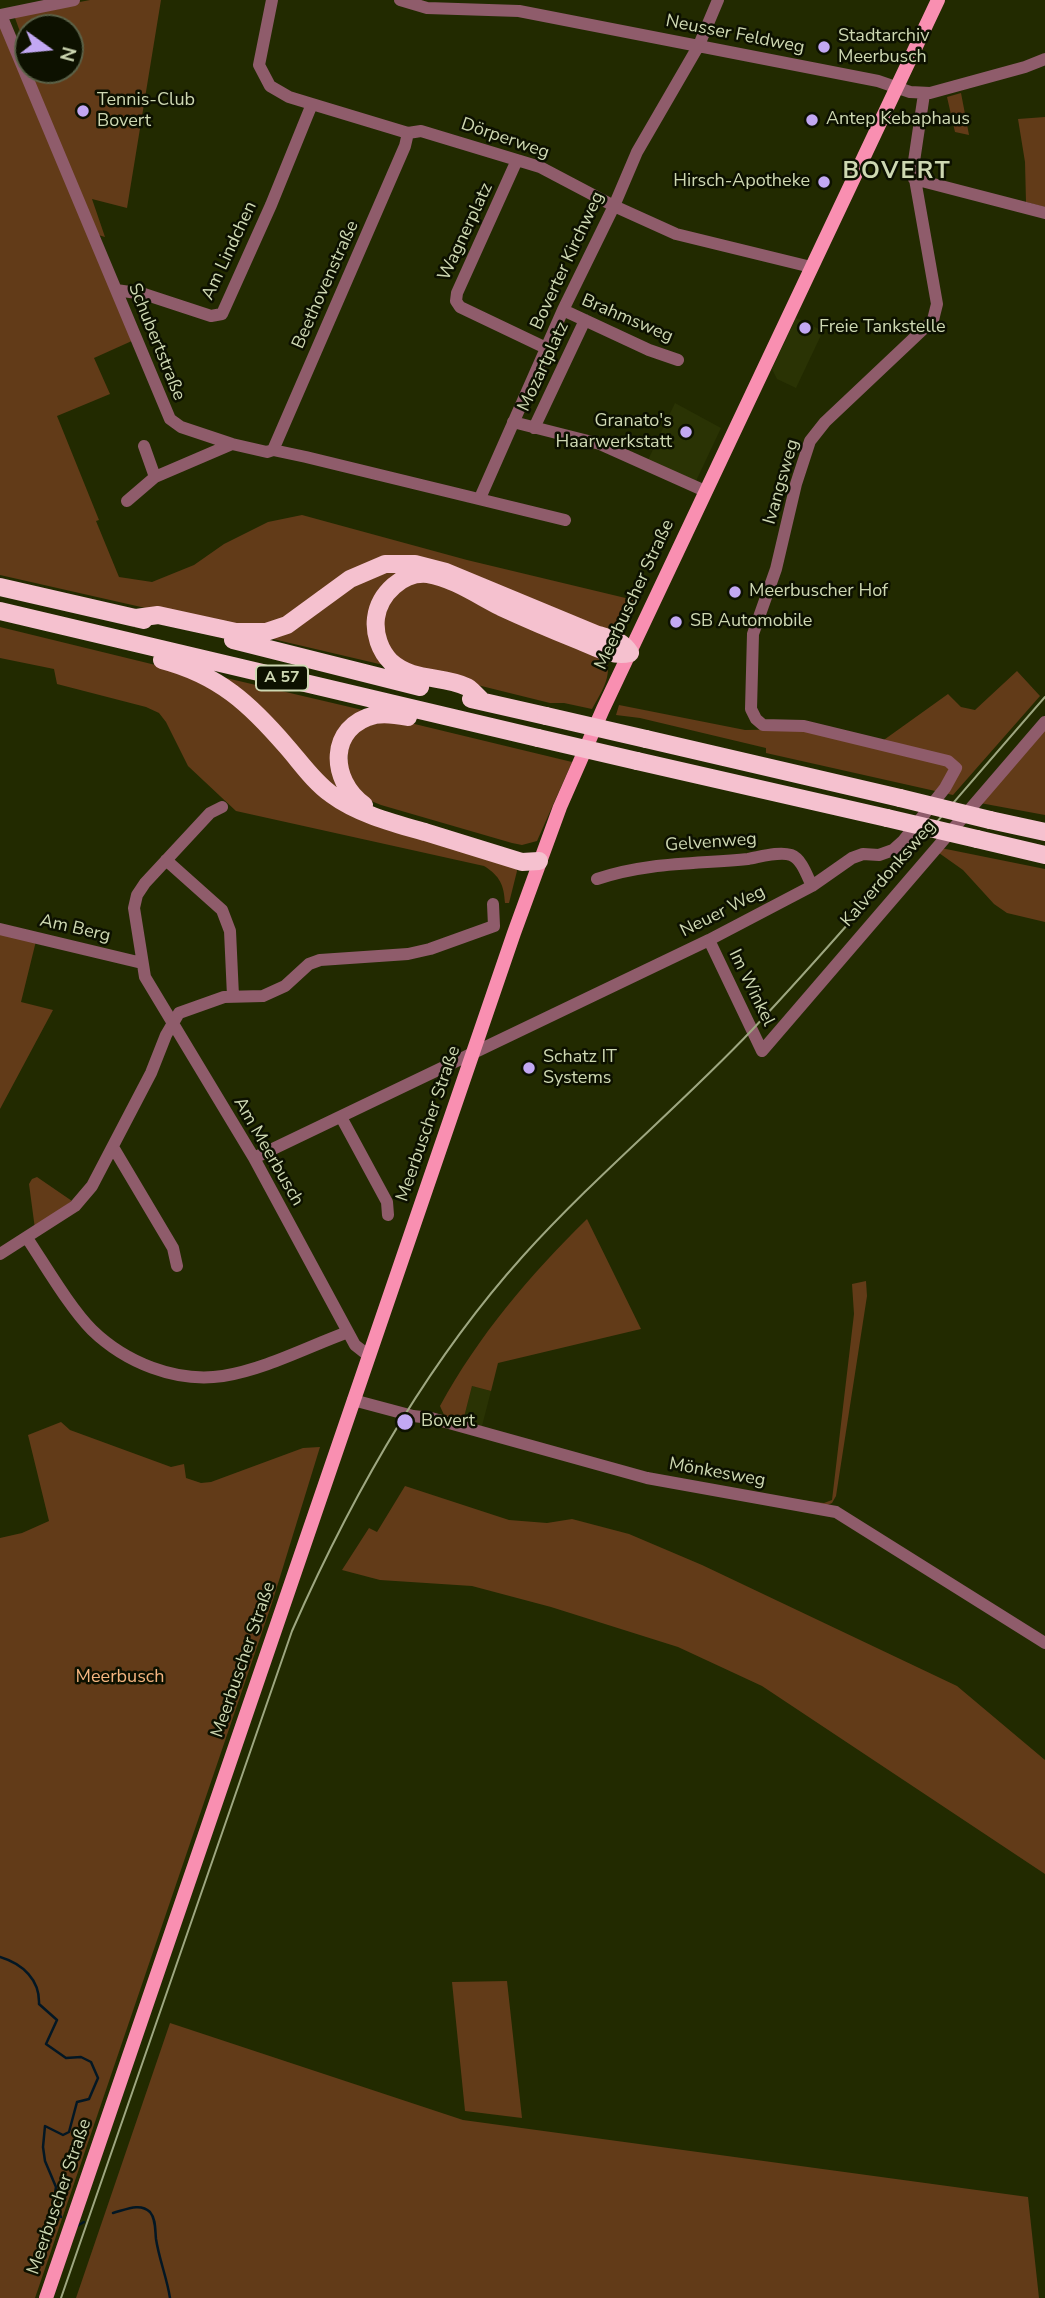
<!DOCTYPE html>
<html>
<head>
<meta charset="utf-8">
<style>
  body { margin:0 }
  #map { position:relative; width:1045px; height:2298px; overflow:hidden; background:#222a00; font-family:"Nunito Sans",sans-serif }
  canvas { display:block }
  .north { position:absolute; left:14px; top:14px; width:70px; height:70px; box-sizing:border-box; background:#0d1100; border:2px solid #5a6147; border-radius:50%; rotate:105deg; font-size:19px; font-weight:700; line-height:28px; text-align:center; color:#ced8b2 }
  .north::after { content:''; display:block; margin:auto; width:24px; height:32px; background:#c2a8f3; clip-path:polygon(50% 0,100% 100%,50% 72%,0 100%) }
</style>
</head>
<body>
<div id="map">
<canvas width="1045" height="2298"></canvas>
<div class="north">N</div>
</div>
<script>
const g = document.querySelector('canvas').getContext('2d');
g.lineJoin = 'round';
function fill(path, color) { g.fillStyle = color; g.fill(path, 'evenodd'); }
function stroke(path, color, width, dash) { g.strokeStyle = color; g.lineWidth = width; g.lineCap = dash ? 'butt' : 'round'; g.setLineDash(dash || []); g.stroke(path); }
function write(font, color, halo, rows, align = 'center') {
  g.font = font + ' "Nunito Sans",sans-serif'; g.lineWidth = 5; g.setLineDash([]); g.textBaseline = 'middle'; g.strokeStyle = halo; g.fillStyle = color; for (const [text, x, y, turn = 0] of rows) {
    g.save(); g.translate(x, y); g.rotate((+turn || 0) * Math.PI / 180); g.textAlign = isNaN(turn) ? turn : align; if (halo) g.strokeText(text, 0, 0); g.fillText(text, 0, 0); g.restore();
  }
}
fill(new Path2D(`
  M796 318 823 331 796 388 777 379 772 369Z
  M675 403 721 428 696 481 648 460Z
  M472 1386 491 1391 482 1426 463 1421Z`), '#2a3304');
fill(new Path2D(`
  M90 0H161L127 208 92 199 105 237 95 234 17 44 23 40 15 18 18 14ZM28 28H70V70H28Z
  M0 22 134 340 94 358 110 394 57 416 99 520 96 521 119 577 152 582 194 565 224 544 268 522 302 515 467 560 638 601 618 635 421 557 398 555 377 558 300 609 267 626 216 624 0 575Z
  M961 93 969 135 955 132 947 97Z
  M1045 117V207L1026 202 1025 162 1018 119Z
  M404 566 376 603 392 667 260 636 342 589Z
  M426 581 442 585 605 658C614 675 600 694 592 709L564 703H550L445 677 405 664 387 646 383 620 387 606 405 585Z
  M0 627 176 670 238 704 308 781 516 868 517 871 509 903H505C504 885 500 876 484 866L236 811 188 766 166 722 159 713 146 707 57 684 54 669 0 658Z
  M1017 671 1040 696 953 795 766 753V748L640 718 616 715 619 705 745 730 802 729 874 747 948 694 961 707 975 710Z
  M209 674 371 712 344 731 347 801Z
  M398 720 572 762 537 841 522 845 512 843 381 805 371 801 348 779C346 732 350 727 398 720Z
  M1045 729V815L980 803Z
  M941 848 1045 869V922L1007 913 994 904 963 870 939 853Z
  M0 932 36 941 21 1002 53 1010 0 1109Z
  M37 1177 72 1201 35 1229 29 1184 32 1179Z
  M587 1219 641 1329 498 1363 491 1391 472 1386 463 1421 445 1417 440 1406C478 1336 530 1275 587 1219Z
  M866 1281 867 1296 836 1496 832 1503 825 1506 730 1491 824 1503 832 1500 854 1314 852 1284Z
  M61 1422 70 1430 171 1467 184 1464 186 1478 201 1483 211 1482 303 1448 320 1447 272 1603 35 2298H0V1538L22 1533 49 1521 28 1435Z
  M405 1486 509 1520 547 1523 572 1519 629 1534 702 1565 957 1686 1045 1760V1874L762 1686 678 1647 551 1607 472 1586 380 1580 342 1570 369 1528 377 1532Z
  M507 1981 522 2118 465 2111 452 1982Z
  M170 2023 463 2120 1028 2197 1039 2298H76Z`), '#623b18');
stroke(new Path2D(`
  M0 1957C23 1964 40 1980 39 2004L57 2020 46 2044 66 2058 81 2057 91 2062 98 2078 89 2099 77 2102 69 2132 63 2135 45 2126 43 2147 45 2161 56 2187 54 2201 61 2217
  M113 2213C125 2210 140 2202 150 2212 156 2219 155 2230 156 2239 159 2259 167 2278 170 2298
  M77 2226 84 2222`), '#031724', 2.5);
stroke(new Path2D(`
  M272 0 259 65 270 86 289 97 312 104 408 133 421 131 540 167 614 206 676 234 811 267
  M400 0 427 8 519 11 878 81 910 92 930 93 1025 67 1045 59
  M0 15 74 0
  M1 15 170 419 181 427 232 444 267 452 273 450 306 457 565 520
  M517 160 457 293 456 301 460 307 546 348
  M914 179 1045 213
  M116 290 144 294 211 316 222 314 271 205 312 104
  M563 310 649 350 678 360
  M513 422 600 444 705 491
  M534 428 585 320
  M144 446 155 477
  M273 450 405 146 408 133
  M480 498 563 310 614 206 637 152 699 45 718 0
  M127 501 155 477 232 444
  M222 807 210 813 145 883 137 895 134 908 145 977 254 1158 355 1345 369 1356
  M166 860 222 910 230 931 233 996
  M597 879C647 862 697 864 748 859 760 857 779 851 791 855 802 859 807 876 812 886
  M0 929 142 963
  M709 940 762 1051 1045 722
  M341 1117 387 1202 388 1215
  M113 1147 173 1248 177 1266
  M254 1158 709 940 812 886 852 858 863 854 879 855 893 850 903 841 945 788 956 768 948 761 804 726 763 725 756 719 751 709 753 634 776 569 796 484 810 441 825 422 933 320 937 304 913 168 924 94
  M27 1238C45 1265 70 1308 92 1330 125 1362 175 1383 223 1376 266 1369 307 1347 348 1332
  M0 1254 75 1206 92 1186 151 1073 166 1035 179 1013 224 997 263 996 285 986 309 964 320 960 408 954 430 949 494 926 493 904
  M353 1400 413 1416 431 1418 647 1478 836 1512 1045 1643`), '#8f5c6b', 12);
stroke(new Path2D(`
  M46 2298 514 933 560 807 603 709 938 0`), '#f98fb1', 14);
stroke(new Path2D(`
  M0 587 144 620
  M0 611 538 738
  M136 618 158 615 236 632H266L287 625 350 579 385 564H415L446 572 598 635C612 639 622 640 630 653 612 657 597 648 580 641 553 630 527 619 501 607 479 596 453 578 428 574 403 571 379 594 376 618 374 634 380 651 391 662 413 682 443 675 467 687 472 690 478 697 482 701
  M233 640 420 687
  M162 660C219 675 250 704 287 747 301 763 314 782 331 794 358 814 393 823 425 832 457 842 489 852 522 862L539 861
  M471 699 546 716
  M646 739 900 798
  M637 761 887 818
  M364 805C329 780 328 726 375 715 385 713 398 715 408 717
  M990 820 1045 832
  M977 839 1045 855`), '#f5c1cf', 18);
stroke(new Path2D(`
  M61 2298 292 1631C351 1497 425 1365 523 1256 595 1176 679 1107 752 1030 853 922 948 808 1045 697`), '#9ea780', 2);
stroke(new Path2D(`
  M546 716 646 739
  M538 738 637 761
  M900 798 990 820
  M887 818 977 839`), '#f5c1cf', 18);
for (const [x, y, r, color] of [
  [824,47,7,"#c2a8f3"],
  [83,111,7,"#c2a8f3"],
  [812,120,7,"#c2a8f3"],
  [824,182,7,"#c2a8f3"],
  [805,328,7,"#c2a8f3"],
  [686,432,7,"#c2a8f3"],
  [735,592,7,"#c2a8f3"],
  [676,622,7,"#c2a8f3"],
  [529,1068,7,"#c2a8f3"],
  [405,1422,9,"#c2a8f3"]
]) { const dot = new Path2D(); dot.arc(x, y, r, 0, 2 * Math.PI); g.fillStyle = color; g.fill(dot); stroke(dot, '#0d1100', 2.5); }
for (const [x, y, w] of [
  [282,678,52]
]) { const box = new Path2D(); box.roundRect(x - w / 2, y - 12.5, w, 25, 5); g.fillStyle = '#0d1100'; g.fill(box); stroke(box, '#ced8b2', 2); }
write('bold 16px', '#ced8b2', null, [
  ["A 57",282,678]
]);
write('18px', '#ced8b2', '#0d1100', [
  ["Neusser Feldweg",735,35,11],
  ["Dörperweg",505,139,19],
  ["Wagnerplatz",466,232,-65],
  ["Am Lindchen",230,251,-65],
  ["Boverter Kirchweg",568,261,-65],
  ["Beethovenstraße",326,285,-66],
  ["Brahmsweg",627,319,23],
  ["Schubertstraße",156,342,68],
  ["Mozartplatz",544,367,-65],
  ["Ivangsweg",782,482,-74],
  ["Meerbuscher Straße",635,595,-65],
  ["Gelvenweg",711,843,-4],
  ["Kalverdonksweg",889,874,-49],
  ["Neuer Weg",723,912,-27],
  ["Am Berg",75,929,13],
  ["Im Winkel",751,988,64],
  ["Meerbuscher Straße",429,1124,-71],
  ["Am Meerbusch",268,1152,60],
  ["Mönkesweg",717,1473,10],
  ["Meerbuscher Straße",244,1660,-71],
  ["Meerbuscher Straße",60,2197,-71]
]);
write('18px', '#ced8b2', '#0d1100', [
  ["Stadtarchiv",838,37],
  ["Meerbusch",838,58],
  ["Tennis-Club",97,101],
  ["Bovert",97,122],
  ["Antep Kebaphaus",826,120],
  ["Hirsch-Apotheke",810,182,"right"],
  ["Freie Tankstelle",819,328],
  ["Granato's",672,422,"right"],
  ["Haarwerkstatt",672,443,"right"],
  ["Meerbuscher Hof",749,592],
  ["SB Automobile",690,622],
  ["Schatz IT",543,1058],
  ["Systems",543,1079],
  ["Bovert",421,1422]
], 'left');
write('18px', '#f6b681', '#0d1100', [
  ["Meerbusch",120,1678]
]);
g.letterSpacing = '2px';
write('bold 24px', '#ced8b2', '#0d1100', [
  ["BOVERT",897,172]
]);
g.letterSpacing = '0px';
</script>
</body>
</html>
